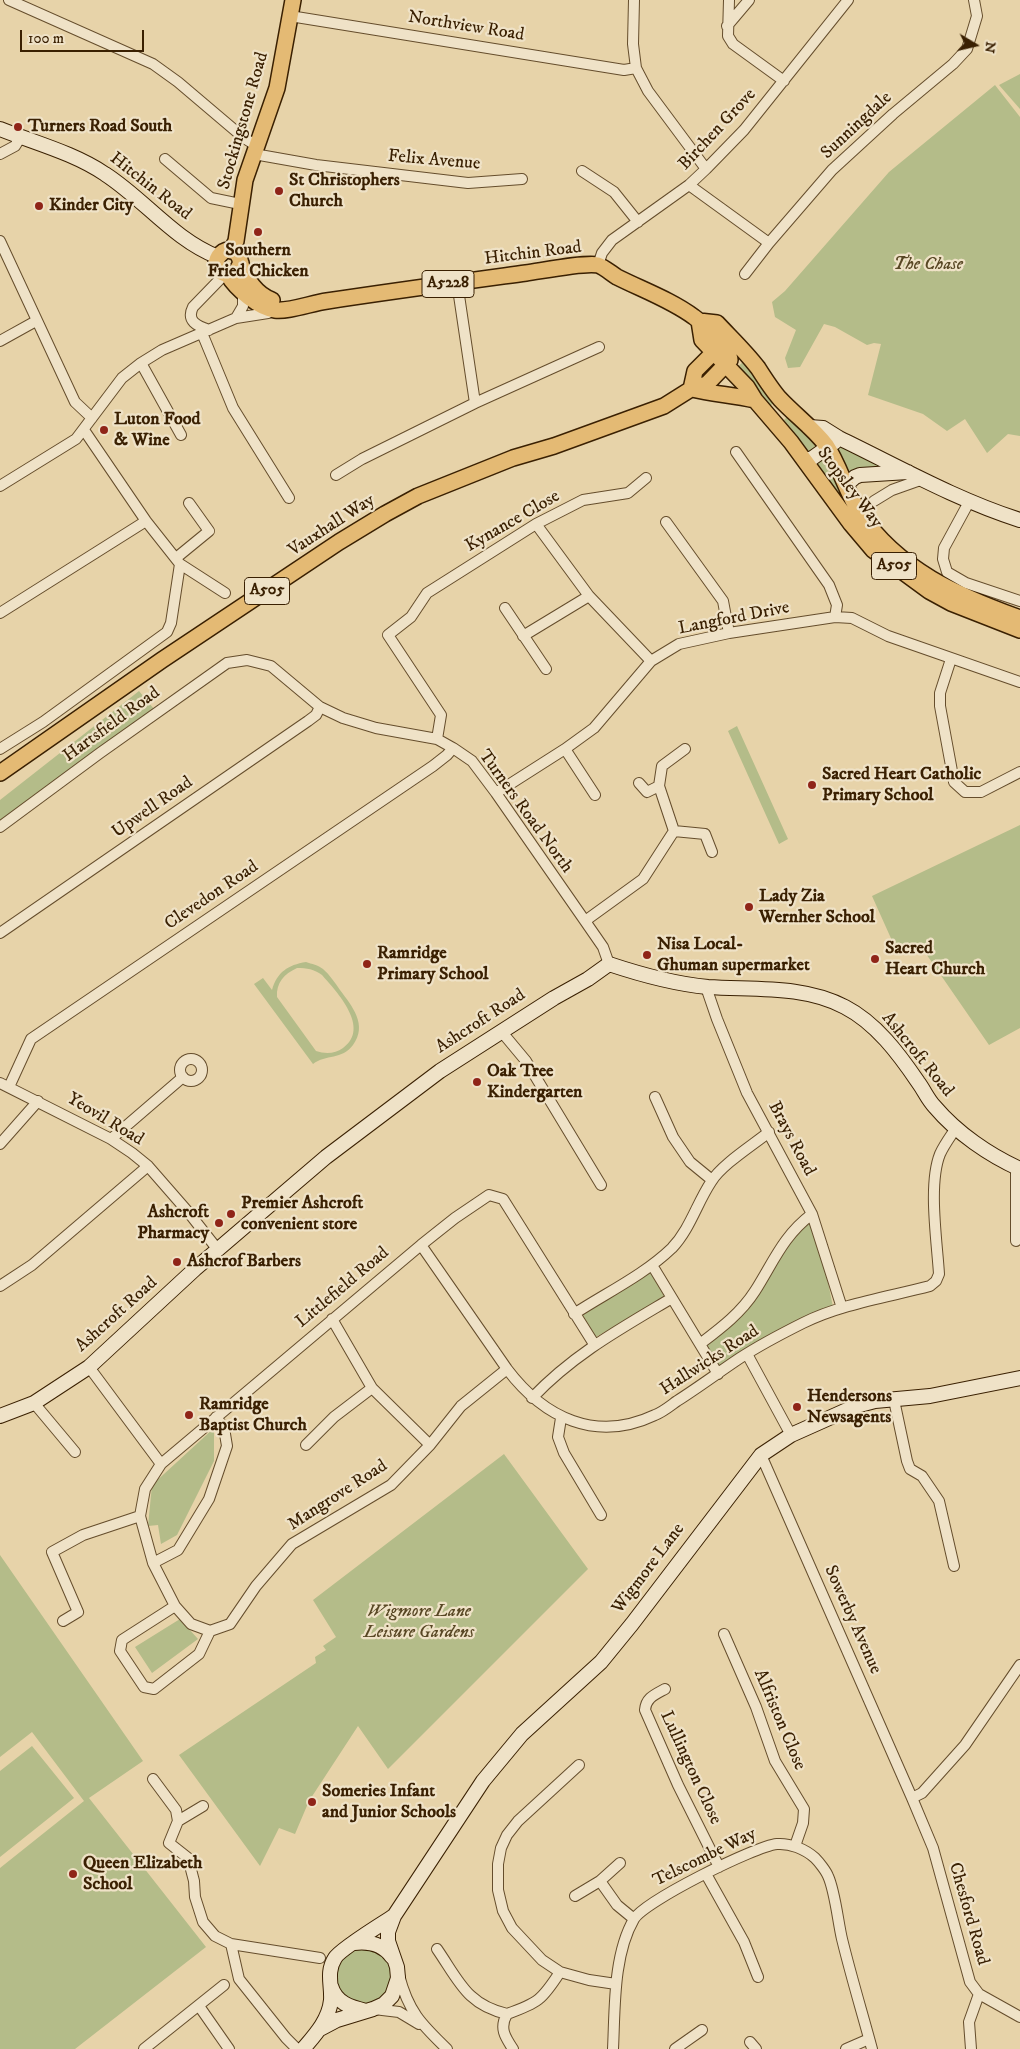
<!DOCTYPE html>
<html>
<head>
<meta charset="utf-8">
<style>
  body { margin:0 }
  #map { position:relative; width:1020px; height:2049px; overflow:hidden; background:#e7d3a9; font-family:"IM FELL DW Pica",serif }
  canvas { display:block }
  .north { position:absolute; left:950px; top:20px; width:50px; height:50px; -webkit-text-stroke:4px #efe2c7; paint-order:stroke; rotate:99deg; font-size:14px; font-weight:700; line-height:20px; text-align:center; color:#3a2002 }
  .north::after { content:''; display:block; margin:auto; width:18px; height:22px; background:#3a2002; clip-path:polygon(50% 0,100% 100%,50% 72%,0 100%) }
  .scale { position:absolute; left:20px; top:30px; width:124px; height:22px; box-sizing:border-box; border:2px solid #3a2002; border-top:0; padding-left:6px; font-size:15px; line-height:18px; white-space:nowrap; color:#3a2002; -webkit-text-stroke:4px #efe2c7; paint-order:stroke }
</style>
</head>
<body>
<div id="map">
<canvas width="1020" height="2049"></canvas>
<div class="north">N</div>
<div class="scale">100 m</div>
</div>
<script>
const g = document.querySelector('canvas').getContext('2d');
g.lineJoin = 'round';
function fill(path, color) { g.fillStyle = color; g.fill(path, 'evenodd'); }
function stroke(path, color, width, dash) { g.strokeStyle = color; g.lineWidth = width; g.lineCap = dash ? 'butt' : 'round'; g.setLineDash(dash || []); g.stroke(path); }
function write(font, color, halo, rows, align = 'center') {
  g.font = font + ' "IM FELL DW Pica",serif'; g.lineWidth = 4.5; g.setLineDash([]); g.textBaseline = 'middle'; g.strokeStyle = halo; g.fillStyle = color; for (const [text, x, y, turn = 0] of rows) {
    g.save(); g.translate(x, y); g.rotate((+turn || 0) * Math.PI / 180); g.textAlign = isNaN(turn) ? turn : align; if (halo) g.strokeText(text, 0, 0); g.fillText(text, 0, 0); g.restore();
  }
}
fill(new Path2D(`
  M1020 74V109L999 85Z
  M995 85 1020 117V436L1008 434 987 453 965 419 947 431 923 414 868 395 881 344 874 343 867 345 835 327 824 324 800 367 788 368 785 358 796 330 775 317 772 302 785 291 889 172Z
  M743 362 776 401 770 406 735 369Z
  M789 415 821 447 807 454 781 423Z
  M840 445 887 466 871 472 845 471 834 447Z
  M824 455 863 524 989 615 859 525 815 462Z
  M139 691 154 709 0 821V800Z
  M737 726 788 839 779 844 728 731Z
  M1020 825V1028L989 1045 920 945 898 954 872 896Z
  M306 962C312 964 318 965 323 969 330 975 335 983 340 990 352 1006 368 1025 353 1045 342 1060 326 1054 313 1064L254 984 263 978 272 990C277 972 288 965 306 962ZM297 968C307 968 314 969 322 975 337 992 371 1028 343 1048 335 1054 325 1054 316 1051L277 997C276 983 284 974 297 968Z
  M811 1220 826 1272 833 1307 801 1318 763 1339 720 1367 706 1345 733 1322 785 1246Z
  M650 1272 665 1297 596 1337 582 1314Z
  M214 1428V1461L177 1535 161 1544 158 1525 148 1526 152 1485Z
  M504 1454 588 1569 388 1769 358 1726 309 1801 295 1834 279 1828 260 1866 179 1755 316 1663 315 1657 326 1650 323 1646 336 1637 313 1600Z
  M0 1555 143 1761 89 1798 206 1947 75 2049H0V1868L84 1801 32 1732 0 1757Z
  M180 1619 198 1639 152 1673 135 1647Z
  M32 1746 74 1798 0 1857V1771Z
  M337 1977a28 28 0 1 1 56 0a28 28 0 1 1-56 0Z`), '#b4bc89');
const street = new Path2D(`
  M9 0 153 64 178 82 244 138 257 146
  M634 0 633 44 636 68 648 91 706 169
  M729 0 728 36 733 44 784 81
  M290 16 624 70 636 68
  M727 26 749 0
  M0 154 15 146 20 138
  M254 154 316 165 468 183 522 179
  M165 159 211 198 240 204
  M582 171 614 192 638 222
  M689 185 769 243
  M0 241 75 402 92 418
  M598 265 602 253 612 240 689 185 706 169 744 130 848 0
  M745 274 769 243 832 170 893 114 953 64 967 49 977 16 974 0
  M457 282 475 403
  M236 318 243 306V293
  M209 330C197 326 186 321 193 307L225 274
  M202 333 233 408 289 498
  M0 341 36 321
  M141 363 181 435
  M736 452 829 585 837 605 835 617
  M336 475 362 459 475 403 599 347
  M0 486 76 439 122 378 141 363 162 350 236 318 268 313 273 310
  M874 501 892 490 923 479
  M969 502 944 548 943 559 947 572 966 583 1020 601
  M666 522 723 601 729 633
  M536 524 589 596 651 661
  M176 558 209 531 189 503
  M180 564 225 593
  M505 608 546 669
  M0 613 146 521
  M523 636 589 596
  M951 659 940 693V706L954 782 965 792H981L1020 772
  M437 739 441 715 388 635 411 617 427 593 536 524 583 500 628 493 646 478
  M0 749 43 722 167 632 171 623 180 564 146 521 84 430
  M565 749 595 795
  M639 783 647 792 659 786
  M496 793 565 749 594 728 651 661 679 644 729 633 835 617 852 618 888 636 1020 682
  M0 827 100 753 227 663 247 660 271 666 320 707 343 718 376 728 437 739 453 748 472 761 496 793 585 921 603 947 609 964
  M674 831 705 834 712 852
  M585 921 643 879 674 831 659 786 662 766 685 749
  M0 933 308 721 316 715 320 707
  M706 987 717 1019 747 1093 812 1214 842 1308
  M501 1031 526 1061 601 1185
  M180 1070a11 11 0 1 1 22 0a11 11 0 1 1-22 0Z
  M0 1083 111 1139 132 1153 148 1166 189 1213 218 1250
  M9 1087 31 1039 433 766 447 755 453 748
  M655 1097 673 1137 690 1162 712 1180
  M111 1139 183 1077
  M0 1144 38 1101
  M1016 1167V1241
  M421 1245 507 1369C544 1418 596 1443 655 1415 663 1412 670 1406 677 1401 699 1387 719 1372 740 1358 760 1345 781 1334 803 1323 841 1304 888 1297 930 1286L936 1281 939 1274C937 1241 928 1184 940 1154 944 1145 950 1137 956 1128
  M652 1265 718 1374
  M0 1286 32 1265 148 1166
  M574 1314C606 1293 644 1275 672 1248 690 1229 697 1203 711 1182 721 1165 753 1145 769 1132
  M332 1319 372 1388 430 1445
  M700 1344C721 1328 741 1313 755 1291 774 1261 783 1236 812 1214
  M747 1354 791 1435
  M89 1367 161 1464
  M532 1398C574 1354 620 1329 672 1298
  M894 1400 907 1461 910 1469 922 1476 939 1501 954 1566
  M34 1403 75 1452
  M216 1417 224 1428 227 1446 209 1499 178 1550 153 1563 175 1606 191 1624 210 1631 230 1624 256 1586 292 1544 391 1485 430 1445 461 1406 507 1369
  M561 1418 558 1437 564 1453 601 1515
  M306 1445 334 1417 372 1388
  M761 1455 912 1798 933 1848 970 1982 979 1994 1020 2017
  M153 1563 140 1516 145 1489 161 1464 421 1245 455 1218 489 1195 503 1199 594 1344
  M175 1606 122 1640 120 1651 144 1687 154 1689 199 1654 210 1631
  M63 1621 78 1612 52 1552 83 1535 140 1516
  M724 1634 756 1707 775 1761 804 1809 803 1823 795 1846
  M665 1689C654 1695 646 1698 645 1710L678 1785 719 1867
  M579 1765 518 1821 507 1835 501 1848 498 1864V1890L503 1911 512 1928 542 1960 560 1972 589 1980 616 1984
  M153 1779 176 1810 178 1821 203 1806
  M912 1798 922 1793 965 1745 1020 1665
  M178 1821 169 1843 188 1858 194 1881 195 1897 203 1922 215 1936 231 1944 239 1979 286 2038 297 2049
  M706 1874 744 1942 758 1977
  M600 1881 617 1905 634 1919
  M575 1896 600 1881 620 1863
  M231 1944 320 1958
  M437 1949C459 1981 467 2005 507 2014 538 2003 542 2000 560 1972
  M399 1975C408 2011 421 2024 447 2049
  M199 2006 229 2049
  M374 2009 399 2012 419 2024
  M507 2014C499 2028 505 2037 513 2049
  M750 2042 756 2049
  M144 2049 224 1985
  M613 2049C615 2009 613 1955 634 1919 645 1901 755 1846 777 1844 790 1843 805 1849 815 1858 819 1862 826 1871 828 1876 835 1891 838 1922 842 1939 851 1976 862 2012 872 2049
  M675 2049 702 2030
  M846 2049 869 2039
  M971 2049 969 2022 979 1994`);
const secondary = new Path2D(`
  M0 129C35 143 74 153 105 174 144 199 174 240 218 257
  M809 427 823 428 839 438C899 467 957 500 1020 520
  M804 459H811L835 442
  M846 485 855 477 860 475 908 472
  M0 1416 34 1403 89 1367 195 1269 326 1157 440 1071 554 998 588 979 609 964C642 975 674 984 708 987 754 990 804 985 845 1007 876 1023 899 1054 918 1082 924 1090 928 1100 935 1107 957 1133 989 1155 1020 1169
  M354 1943C370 1941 383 1944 392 1957
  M331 1986C336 2003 350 2007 366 2011
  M320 2029 337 2020 373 2009 384 2004 392 1996 398 1978 397 1967 388 1941V1932L394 1916 483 1781 522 1734 601 1662 632 1624 761 1455 791 1435 856 1406 875 1401 930 1396 1020 1378
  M303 2049C315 2035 329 2020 331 2000 332 1985 326 1972 335 1958 339 1950 383 1923 394 1916`);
const primary = new Path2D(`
  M231 251 236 241 245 180 277 88 293 0
  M241 263 236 272 228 275 221 272 216 263C218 254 227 245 236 253 240 256 240 260 241 264 246 279 257 295 272 300
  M699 321 702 340 747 387 755 400 791 442 851 524 873 550 929 591 951 603 1020 630
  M699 321 717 323C731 338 746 352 758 368 765 379 772 390 780 399 795 415 813 428 826 445 840 466 846 492 860 513 898 570 959 596 1020 618
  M691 389 695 371 714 352 722 348
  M692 389C713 394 734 395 755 400
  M0 773 162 660 339 542 385 514 418 496 513 458 554 446 664 406 691 389 707 384 730 360C730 349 704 324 694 317 671 300 643 290 617 277 612 274 604 267 598 265 585 262 541 271 526 273 460 282 393 291 327 301 312 303 288 312 275 310 259 308 236 289 228 275`);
stroke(street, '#654d2c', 12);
stroke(secondary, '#3a2002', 16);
stroke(primary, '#3a2002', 18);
stroke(street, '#efe2c7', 10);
stroke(secondary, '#efe2c7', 14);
stroke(primary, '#e4ba74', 15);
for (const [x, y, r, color] of [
  [18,127,5,"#8f2418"],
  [279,191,5,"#8f2418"],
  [39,206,5,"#8f2418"],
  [258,232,5,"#8f2418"],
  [104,430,5,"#8f2418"],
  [812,785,5,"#8f2418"],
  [749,907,5,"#8f2418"],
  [647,955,5,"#8f2418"],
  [875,959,5,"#8f2418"],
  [367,964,5,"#8f2418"],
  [477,1082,5,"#8f2418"],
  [231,1214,5,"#8f2418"],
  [219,1223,5,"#8f2418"],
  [177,1262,5,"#8f2418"],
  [797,1407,5,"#8f2418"],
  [189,1415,5,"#8f2418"],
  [312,1802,5,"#8f2418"],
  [73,1874,5,"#8f2418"]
]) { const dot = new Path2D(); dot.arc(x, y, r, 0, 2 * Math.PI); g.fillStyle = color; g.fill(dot); stroke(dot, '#efe2c7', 2); }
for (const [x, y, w] of [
  [448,284,52],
  [894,566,45],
  [267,591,45]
]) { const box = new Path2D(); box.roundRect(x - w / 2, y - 13.5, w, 27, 4); g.fillStyle = '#efe2c7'; g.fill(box); stroke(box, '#3a2002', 1); }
write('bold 16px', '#3a2002', null, [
  ["A5228",448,284],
  ["A505",894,566],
  ["A505",267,591]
]);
write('18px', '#3a2002', '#efe2c7', [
  ["Northview Road",466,27,9],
  ["Stockingstone Road",244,121,-74],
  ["Sunningdale",857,126,-43],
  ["Birchen Grove",718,130,-47],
  ["Felix Avenue",434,161,5],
  ["Hitchin Road",150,187,38],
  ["Hitchin Road",533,254,-7],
  ["Stopsley Way",849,488,53],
  ["Kynance Close",513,522,-30],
  ["Vauxhall Way",332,526,-33],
  ["Langford Drive",734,619,-11],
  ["Hartsfield Road",112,725,-36],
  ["Upwell Road",153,808,-35],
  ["Turners Road North",525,812,54],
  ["Clevedon Road",212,896,-34],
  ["Ashcroft Road",481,1022,-33],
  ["Ashcroft Road",917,1055,51],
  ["Yeovil Road",105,1120,31],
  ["Brays Road",791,1139,62],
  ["Littlefield Road",343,1288,-40],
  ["Ashcroft Road",117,1315,-42],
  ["Hallwicks Road",710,1361,-33],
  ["Mangrove Road",338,1496,-33],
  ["Wigmore Lane",649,1569,-53],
  ["Sowerby Avenue",852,1620,66],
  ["Alfriston Close",779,1720,67],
  ["Lullington Close",690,1768,65],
  ["Telscombe Way",705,1858,-26],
  ["Chesford Road",968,1914,74]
]);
write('bold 18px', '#3a2002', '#efe2c7', [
  ["Turners Road South",28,127],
  ["St Christophers",289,181],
  ["Church",289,202],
  ["Kinder City",49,206],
  ["Southern",258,251,"center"],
  ["Fried Chicken",258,272,"center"],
  ["Luton Food",114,420],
  ["& Wine",114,441],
  ["Sacred Heart Catholic",822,775],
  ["Primary School",822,796],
  ["Lady Zia",759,897],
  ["Wernher School",759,918],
  ["Nisa Local-",657,945],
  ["Ghuman supermarket",657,966],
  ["Sacred",885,949],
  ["Heart Church",885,970],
  ["Ramridge",377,954],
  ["Primary School",377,975],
  ["Oak Tree",487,1072],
  ["Kindergarten",487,1093],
  ["Premier Ashcroft",241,1204],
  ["convenient store",241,1225],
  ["Ashcroft",209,1213,"right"],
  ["Pharmacy",209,1234,"right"],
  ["Ashcrof Barbers",187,1262],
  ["Hendersons",807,1397],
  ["Newsagents",807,1418],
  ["Ramridge",199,1405],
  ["Baptist Church",199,1426],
  ["Someries Infant",322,1792],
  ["and Junior Schools",322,1813],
  ["Queen Elizabeth",83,1864],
  ["School",83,1885]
], 'left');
write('italic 18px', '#584724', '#efe2c7', [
  ["The Chase",928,265],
  ["Wigmore Lane",419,1612],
  ["Leisure Gardens",419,1633]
]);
</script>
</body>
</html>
